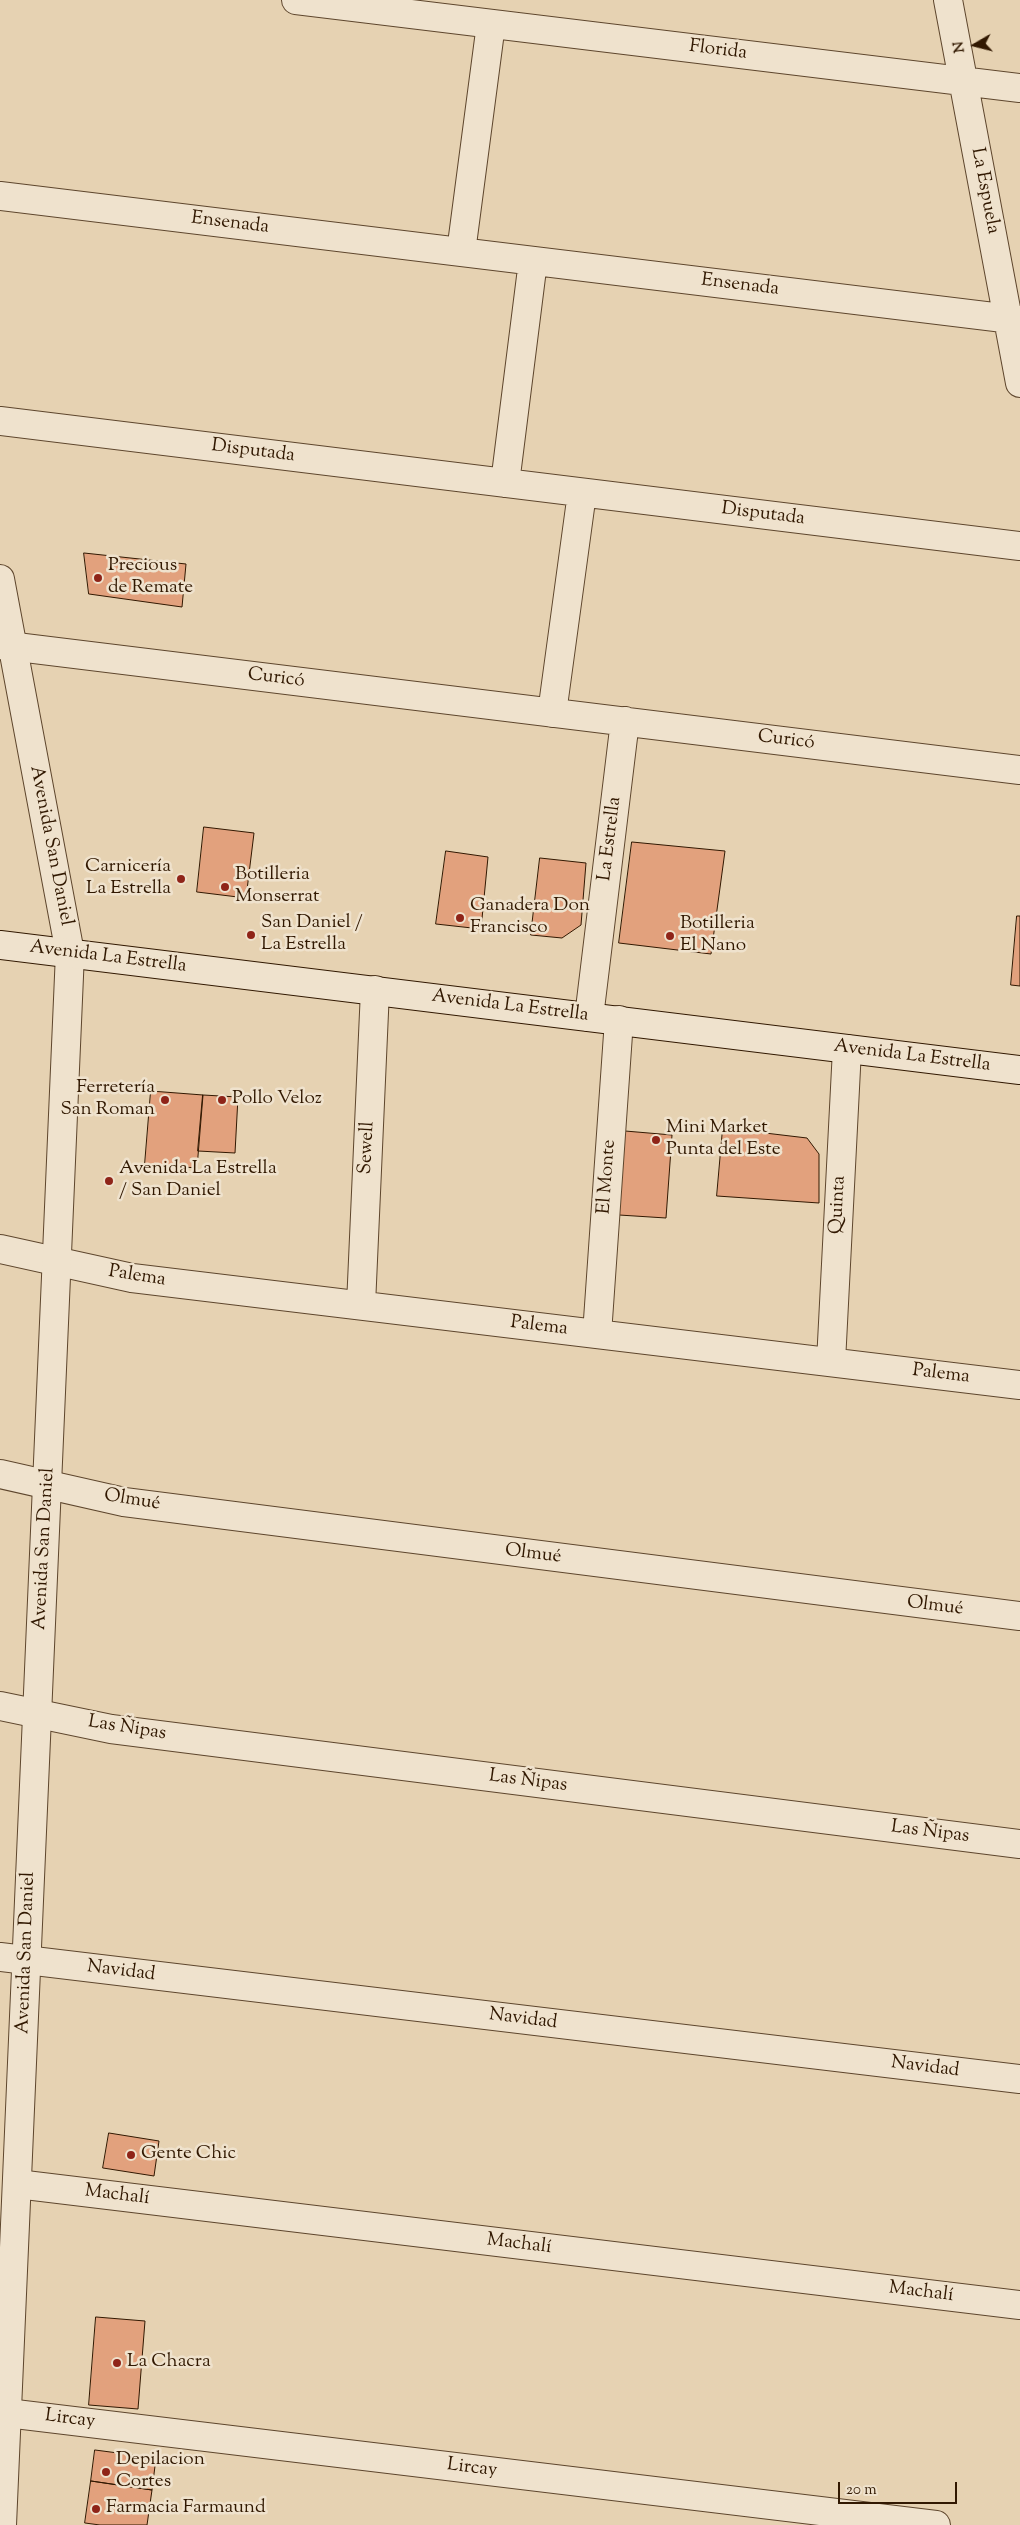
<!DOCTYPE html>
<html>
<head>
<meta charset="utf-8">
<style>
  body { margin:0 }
  #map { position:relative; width:1020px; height:2525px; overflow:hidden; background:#e6d2b2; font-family:"Sorts Mill Goudy",serif }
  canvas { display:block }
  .north { position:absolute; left:950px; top:20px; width:50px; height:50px; -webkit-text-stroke:4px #efe2cd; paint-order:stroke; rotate:262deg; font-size:14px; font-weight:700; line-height:20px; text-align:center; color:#311801 }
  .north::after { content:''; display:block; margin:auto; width:18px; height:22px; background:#311801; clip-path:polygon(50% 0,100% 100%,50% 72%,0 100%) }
  .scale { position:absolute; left:838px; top:2482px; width:119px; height:22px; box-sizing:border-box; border:2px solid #311801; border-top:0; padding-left:6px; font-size:15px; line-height:18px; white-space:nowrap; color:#311801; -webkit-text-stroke:4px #efe2cd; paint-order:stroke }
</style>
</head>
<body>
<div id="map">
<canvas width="1020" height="2525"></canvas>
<div class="north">N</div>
<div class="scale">20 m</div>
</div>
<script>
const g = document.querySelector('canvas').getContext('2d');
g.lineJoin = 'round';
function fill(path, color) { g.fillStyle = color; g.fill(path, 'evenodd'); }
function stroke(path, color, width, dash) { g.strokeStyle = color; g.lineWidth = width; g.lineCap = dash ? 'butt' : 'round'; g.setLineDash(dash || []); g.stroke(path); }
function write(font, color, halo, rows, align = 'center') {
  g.font = font + ' "Sorts Mill Goudy",serif'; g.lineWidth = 5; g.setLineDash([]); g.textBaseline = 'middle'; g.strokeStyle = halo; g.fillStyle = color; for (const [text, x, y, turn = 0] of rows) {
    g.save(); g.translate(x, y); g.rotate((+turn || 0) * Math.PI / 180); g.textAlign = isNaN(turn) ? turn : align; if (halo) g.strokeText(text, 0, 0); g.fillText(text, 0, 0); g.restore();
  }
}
const building = new Path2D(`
  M84 553 186 564 182 607 89 594Z
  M204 827 254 833 246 898 197 892Z
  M632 842 725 851 711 954 619 943Z
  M446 851 488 857 481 929 436 924Z
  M540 858 586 863 581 925 562 938 531 935Z
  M1017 916H1020V986L1011 985Z
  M151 1091 203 1095 197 1168 145 1164Z
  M203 1095 238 1097 235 1153 198 1151Z
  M723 1128 807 1138 819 1154V1203L717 1196Z
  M625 1131 672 1135 666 1218 619 1215Z
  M109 2133 159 2141 154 2176 103 2168Z
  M96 2317 145 2321 138 2409 89 2405Z
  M95 2450 156 2458 152 2490 91 2481Z
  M91 2481 152 2490 147 2525H100L85 2523Z`);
fill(building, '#e2a17d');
stroke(building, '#311801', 1);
const minor = new Path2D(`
  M296 0 1020 88
  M948 0 1020 383
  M0 196 1020 320
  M461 252 491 24
  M0 421 1020 546
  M505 483 533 261
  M0 645 1020 770
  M552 713 582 493
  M589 1017 625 721
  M0 1249 132 1278 1020 1385
  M361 1305 375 990
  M597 1334 619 1020
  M831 1362 847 1049
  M0 1474 124 1502 1020 1616
  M0 1706 111 1729 1020 1844
  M0 1957 1020 2079
  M17 2184 1020 2305
  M7 2413 936 2525`);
const tertiary = new Path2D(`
  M0 579 70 953 2 2525`);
const secondary = new Path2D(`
  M0 945 1020 1070`);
stroke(minor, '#5e462d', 30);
stroke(tertiary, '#5e462d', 30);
stroke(secondary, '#311801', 30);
stroke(minor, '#efe2cd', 28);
stroke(tertiary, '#efe2cd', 28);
stroke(secondary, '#efe2cd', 28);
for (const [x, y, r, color] of [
  [98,578,5,"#8f2418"],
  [181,879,5,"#8f2418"],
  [225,887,5,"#8f2418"],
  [460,918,5,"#8f2418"],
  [251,935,5,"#8f2418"],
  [670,936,5,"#8f2418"],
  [165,1100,5,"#8f2418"],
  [222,1100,5,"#8f2418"],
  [656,1140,5,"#8f2418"],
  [109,1181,5,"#8f2418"],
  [131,2155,5,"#8f2418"],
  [117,2363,5,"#8f2418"],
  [106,2472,5,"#8f2418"],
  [96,2509,5,"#8f2418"]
]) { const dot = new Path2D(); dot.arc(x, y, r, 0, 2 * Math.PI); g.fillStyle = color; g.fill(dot); stroke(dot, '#efe2cd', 2); }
write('19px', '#311801', '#efe2cd', [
  ["Florida",718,51,7],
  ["La Espuela",984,191,79],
  ["Ensenada",230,224,7],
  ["Ensenada",740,286,7],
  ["Disputada",253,452,7],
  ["Disputada",763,515,7],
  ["Curicó",276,679,7],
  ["Curicó",786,741,7],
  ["La Estrella",611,839,-83],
  ["Avenida San Daniel",50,846,79],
  ["Avenida La Estrella",108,958,7],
  ["Avenida La Estrella",510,1007,7],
  ["Avenida La Estrella",912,1057,7],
  ["Sewell",368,1148,-87],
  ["El Monte",608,1177,-86],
  ["Quinta",839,1205,-87],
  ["Palema",137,1277,9],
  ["Palema",539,1327,7],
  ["Palema",941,1375,7],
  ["Olmué",132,1501,9],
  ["Avenida San Daniel",45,1549,-87],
  ["Olmué",533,1555,7],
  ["Olmué",935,1607,7],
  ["Las Ñipas",127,1729,9],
  ["Las Ñipas",528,1782,7],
  ["Las Ñipas",930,1833,7],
  ["Avenida San Daniel",27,1953,-88],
  ["Navidad",121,1972,7],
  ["Navidad",523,2020,7],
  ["Navidad",925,2068,7],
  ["Machalí",117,2196,7],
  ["Machalí",519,2245,7],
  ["Machalí",921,2293,7],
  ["Lircay",70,2420,7],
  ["Lircay",472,2469,7]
]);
write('19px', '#311801', '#efe2cd', [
  ["Precious",108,567],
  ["de Remate",108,589],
  ["Carnicería",171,868,"right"],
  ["La Estrella",171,890,"right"],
  ["Botilleria",235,876],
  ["Monserrat",235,898],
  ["Ganadera Don",470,907],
  ["Francisco",470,929],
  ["San Daniel /",261,924],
  ["La Estrella",261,946],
  ["Botilleria",680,925],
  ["El Nano",680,947],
  ["Ferretería",155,1089,"right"],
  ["San Roman",155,1111,"right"],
  ["Pollo Veloz",232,1100],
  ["Mini Market",666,1129],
  ["Punta del Este",666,1151],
  ["Avenida La Estrella",119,1170],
  ["/ San Daniel",119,1192],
  ["Gente Chic",141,2155],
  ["La Chacra",127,2363],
  ["Depilacion",116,2461],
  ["Cortes",116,2483],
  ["Farmacia Farmaund",106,2509]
], 'left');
</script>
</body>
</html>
